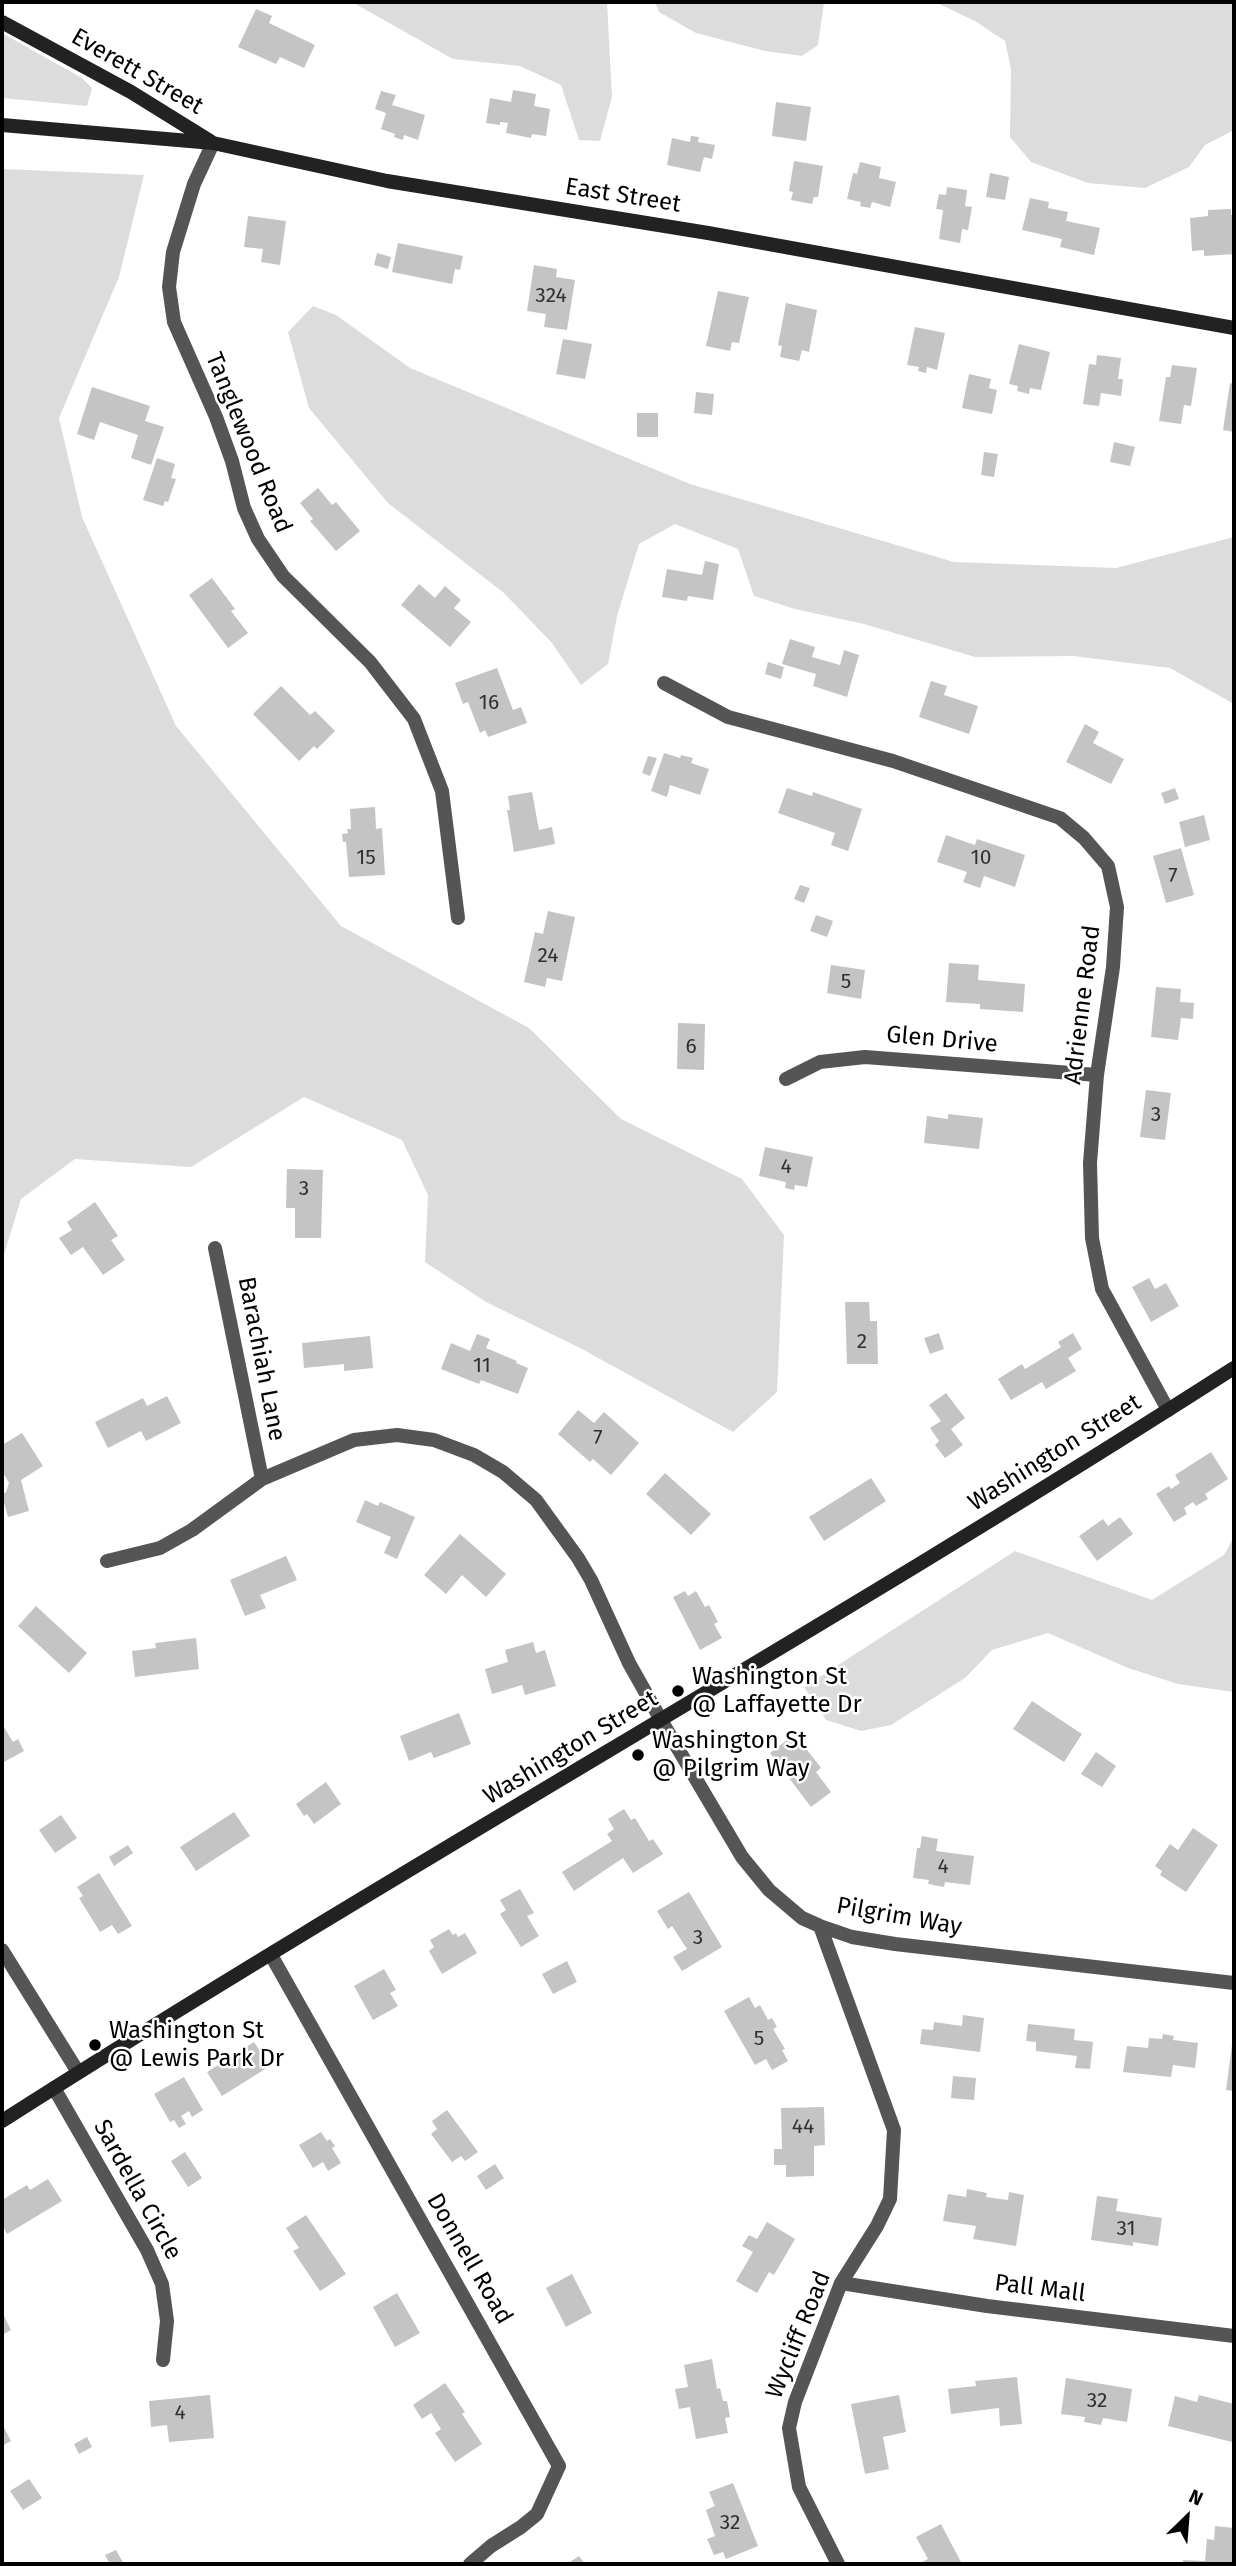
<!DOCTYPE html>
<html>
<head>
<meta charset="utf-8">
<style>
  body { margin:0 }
  #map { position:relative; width:1236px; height:2566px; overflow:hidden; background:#fff; font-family:"Fira Sans",sans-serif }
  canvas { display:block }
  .frame { position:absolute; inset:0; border:4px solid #000; pointer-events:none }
  .north { position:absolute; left:1152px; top:2482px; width:70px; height:70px; -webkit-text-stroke:5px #fff; paint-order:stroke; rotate:25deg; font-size:19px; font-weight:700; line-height:28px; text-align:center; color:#000 }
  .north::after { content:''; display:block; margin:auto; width:24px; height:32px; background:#000; clip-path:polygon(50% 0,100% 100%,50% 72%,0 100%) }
</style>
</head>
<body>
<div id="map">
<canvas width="1236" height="2566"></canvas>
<div class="frame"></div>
<div class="north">N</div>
</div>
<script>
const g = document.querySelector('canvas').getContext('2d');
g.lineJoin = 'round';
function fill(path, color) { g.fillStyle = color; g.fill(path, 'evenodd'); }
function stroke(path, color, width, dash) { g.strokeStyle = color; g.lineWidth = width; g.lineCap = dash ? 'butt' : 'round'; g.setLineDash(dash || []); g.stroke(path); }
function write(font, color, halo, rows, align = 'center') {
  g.font = font + ' "Fira Sans",sans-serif'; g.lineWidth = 5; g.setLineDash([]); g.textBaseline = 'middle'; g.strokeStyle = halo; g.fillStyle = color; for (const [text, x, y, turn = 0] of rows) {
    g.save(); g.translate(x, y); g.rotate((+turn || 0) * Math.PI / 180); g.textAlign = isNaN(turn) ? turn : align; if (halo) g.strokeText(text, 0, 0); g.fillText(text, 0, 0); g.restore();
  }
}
fill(new Path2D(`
  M352 2H607L612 97 600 141 579 140 561 85 520 66 453 59Z
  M655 2H824L818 45 802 56 765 51 696 33 659 12Z
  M935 2H1234V130L1205 145 1189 167 1145 188 1088 183 1031 162 1010 137 1011 69 1005 41 975 21Z
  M2 33 82 78 92 88 87 106 2 98Z
  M2 169 144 175 119 277 59 418 82 517 176 726 341 926 529 1028 621 1119 742 1179 784 1235 777 1392 733 1432 580 1348 486 1302 425 1262 428 1195 402 1140 304 1097 191 1167 75 1159 21 1199 2 1261Z
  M313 306 336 315 410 368 690 484 954 562 1116 568 1234 537V704L1170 668 1073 656 975 657 864 624 795 609 754 596 738 549 675 524 639 544 617 616 608 664 581 685 552 643 504 593 388 503 309 408 288 332Z
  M1234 1537V1692L1178 1684 1128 1668 1048 1633 992 1650 965 1678 891 1725 861 1731 826 1720 804 1687 1015 1551 1152 1600 1224 1555Z`), '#dcdcdc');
fill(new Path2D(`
  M256 9 272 16 269 23 315 45 304 68 280 57 276 64 238 47Z
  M513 90 536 94 534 106 550 109 546 136 532 134 531 138 506 133 508 123 500 122V125L486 123 490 98 511 102Z
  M381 91 396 95 392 105 425 115 418 140 404 135 403 140 394 137 395 134 381 129 386 113 375 109Z
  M776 102 811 107 806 141 772 136Z
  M691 136 699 137 698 142 715 145 712 159 704 157 700 172 667 165 672 138 690 142Z
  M794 161 823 166 818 197H814L812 204 791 200 793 192 789 191Z
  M860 162 881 167 879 178 896 182 890 207 872 202 870 208 860 206 861 202 847 199 853 173 857 174Z
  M990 173 1009 177 1005 200 986 197Z
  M947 187 967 190 965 206 972 207 968 230 962 229 960 243 939 239 943 210 936 209 939 194 946 195Z
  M1030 198 1049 202 1048 208 1068 212 1066 221 1100 228 1094 255 1060 247 1062 239 1022 230Z
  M1231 209V215L1234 214V254L1204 256V250L1192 251 1190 218 1208 216V210Z
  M248 216 286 221 280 265 261 262 263 249 244 247Z
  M398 243 463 256 460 270 455 269 452 284 392 272Z
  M377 253 391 257 388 269 374 265Z
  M534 265 557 269 556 277 575 280 567 330 544 327 546 314 527 311Z
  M718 291 749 297 739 343 732 342 730 351 706 346Z
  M786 303 817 310 809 352 802 350 799 361 780 357 782 346 778 345Z
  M915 327 945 333 937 370 927 367 926 373 918 371 919 367 907 365Z
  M563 339 592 344 585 379 556 374Z
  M1019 344 1050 352 1041 390 1030 388 1029 394 1017 391 1018 386 1009 384Z
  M1097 355 1121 358 1118 379H1123L1121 396 1101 393 1099 406 1083 404 1089 364 1096 365Z
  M1172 365 1197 368 1191 406 1184 405 1181 424 1159 421 1166 377H1170Z
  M969 374 991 379 989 388 997 390 992 414 962 408Z
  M1230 383 1234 384V432L1223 430Z
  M92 387 150 406 145 421 164 427 151 465 131 458 138 435 100 422 94 440 77 434Z
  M696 392 714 394 712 415 694 413Z
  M637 413H658V437H637Z
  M1114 442 1135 447 1130 466 1110 462Z
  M984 452 998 454 994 477 981 475Z
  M157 458 175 464 171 478 176 479 168 502 165 501 163 506 143 500Z
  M318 488 332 505 336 502 360 531 336 551 310 521 313 519 300 503Z
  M705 561 719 564 713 600 688 596 687 601 662 597 667 569 702 575Z
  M212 578 235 609 231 611 248 633 228 648 189 595Z
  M419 584 435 598 445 586 461 600 454 608 471 622 450 647 401 605Z
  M790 639 815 647 812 657 840 665 844 650 859 655 847 697 813 686 816 674 782 664Z
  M768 662 784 667 781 679 765 674Z
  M497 668 513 710 521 707 527 723 488 737 485 730 480 733 468 702 463 704 455 683Z
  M931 681 947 686 944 695 978 706 969 734 919 717Z
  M281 686 310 715 315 711 335 731 317 749 314 746 299 761 253 714Z
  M1085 724 1099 732 1093 743 1124 759 1111 784 1066 762Z
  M664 753 680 758 681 755 693 758 691 763 709 769 700 795 670 785 667 797 651 791Z
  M648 756 657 758 650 776 642 773Z
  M787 788 812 796 813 792 862 809 848 851 831 845 835 833 778 813Z
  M1175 788 1179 799 1165 804 1161 793Z
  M532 792 539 830 552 827 555 844 514 852 507 810H510L508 796Z
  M375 807 376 829 382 828 385 875 349 877 346 842H343L342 834 348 833 347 829H351L350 809Z
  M1204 815 1210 840 1185 847 1179 822Z
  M946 835 975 845 977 839 1025 855 1015 887 984 876 980 888 963 882 967 872 937 862Z
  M1181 848 1194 895 1166 903 1153 856Z
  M800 885 810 888 804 903 794 899Z
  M548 911 575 917 562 981 547 978 545 987 524 982 535 932 543 934Z
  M816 915 833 921 827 937 810 931Z
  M949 963 979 965 978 980 1025 984 1023 1012 980 1009V1004L946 1002Z
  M831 965 865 970 861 999 827 993Z
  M1156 987 1181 989 1180 1002 1194 1003 1193 1019 1181 1018 1178 1040 1151 1037Z
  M678 1023 705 1024 704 1070 677 1069Z
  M1146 1090 1171 1093 1165 1140 1140 1137Z
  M948 1114 983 1118 979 1149 924 1143 927 1116 948 1119Z
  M765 1147 813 1157 807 1187 795 1185 794 1190 785 1188 786 1182 759 1176Z
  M287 1169 323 1170 321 1238H295V1208H286Z
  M95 1202 118 1236 111 1240 125 1260 103 1275 83 1247 71 1255 59 1238 72 1230 67 1222Z
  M1149 1278 1155 1289 1166 1283 1179 1306 1151 1322 1132 1287Z
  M845 1302H869L870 1321H877L878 1364H847Z
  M939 1333 944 1349 930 1354 924 1338Z
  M1073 1333 1082 1349 1068 1358 1076 1371 1046 1389 1042 1382 1011 1400 998 1379 1022 1364 1025 1369 1061 1347 1058 1342Z
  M477 1334 490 1339 486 1348 517 1361 516 1363 528 1368 518 1394 481 1380 479 1384 441 1369 451 1343 470 1351Z
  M370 1336 373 1368 344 1371V1364L304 1368 302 1343Z
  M946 1393 965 1418 951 1429 963 1445 945 1458 935 1445 939 1441 930 1428 941 1421 929 1405Z
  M167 1396 181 1423 146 1441 141 1431 108 1448 95 1422 143 1398 147 1406Z
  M578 1410 594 1423 604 1412 639 1443 611 1475 593 1459 590 1462 558 1434Z
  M22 1433 43 1466 21 1480 29 1511 8 1517 2 1495 6 1492 9 1483 2 1471V1445Z
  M1211 1452 1228 1479 1205 1494 1208 1499 1196 1506 1193 1502 1184 1508 1187 1514 1174 1522 1156 1494 1169 1486 1171 1489 1180 1483 1175 1475Z
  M665 1473 711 1514 691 1535 646 1494Z
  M871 1478 886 1501 824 1541 809 1517Z
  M365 1500 378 1506 380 1502 415 1517 397 1559 384 1553 391 1537 356 1522Z
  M1120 1517 1133 1534 1097 1561 1079 1536 1103 1519 1108 1526Z
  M460 1534 506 1574 486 1597 462 1575 446 1594 424 1575Z
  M286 1556 297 1580 260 1595 266 1608 245 1616 230 1580Z
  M685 1591 688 1596 696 1591 705 1607 709 1605 718 1622 714 1624 722 1638 700 1650 673 1597Z
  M36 1606 87 1653 69 1673 18 1626Z
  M196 1638 199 1669 135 1677 132 1651 156 1648 155 1643Z
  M533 1642 536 1653 545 1650 556 1686 525 1695 522 1685 492 1694 485 1669 508 1662 505 1650Z
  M1032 1701 1082 1734 1064 1762 1013 1729Z
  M459 1713 471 1744 434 1758 431 1752 409 1761 400 1736Z
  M2 1724 13 1742 18 1739 24 1751 2 1763Z
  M795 1734 821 1768 816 1772 831 1792 811 1807 770 1753Z
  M1096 1752 1116 1766 1102 1787 1081 1774Z
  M326 1782 341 1804 314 1824 307 1814 304 1816 296 1804Z
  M624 1809 631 1820 635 1818 649 1841 653 1839 663 1854 633 1873 623 1858 574 1891 562 1872 612 1841 607 1834 614 1829 608 1819Z
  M234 1812 250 1836 196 1871 180 1847Z
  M61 1815 77 1838 55 1853 39 1830Z
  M1193 1828 1218 1845 1186 1892 1160 1875 1162 1871 1155 1866 1170 1844 1178 1850Z
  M922 1836 938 1839 936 1851 974 1856 970 1885 945 1882 944 1887 928 1884 929 1880 913 1878 917 1848H920Z
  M128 1845 133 1853 114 1866 109 1857Z
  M99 1873 132 1926 118 1934 112 1925 100 1932 79 1898 83 1896 77 1887Z
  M520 1889 534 1913 527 1916 539 1936 521 1947 500 1914 506 1910 500 1900Z
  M689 1892 722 1947 682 1971 673 1957 687 1949 672 1926 668 1929 657 1911Z
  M449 1929 453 1935 456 1933 458 1937 465 1933 477 1953 442 1974 429 1951 434 1947 430 1940Z
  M567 1961 577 1982 553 1994 542 1974Z
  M384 1969 396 1990 390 1993 398 2006 373 2020 354 1986Z
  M749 1997 755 2008 760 2005 768 2020 772 2018 777 2027 773 2029 785 2049 782 2050 788 2061 772 2070 766 2059 755 2065 724 2011Z
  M963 2015 984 2018 980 2052 920 2044 922 2029 933 2030 934 2022 962 2026Z
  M1028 2024 1075 2029 1074 2040 1093 2042 1090 2069 1075 2068 1077 2056 1036 2051V2042L1026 2041Z
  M1163 2034 1174 2036 1173 2040 1198 2043 1195 2068 1173 2065 1171 2077 1123 2072 1127 2046 1148 2048 1149 2038 1162 2039Z
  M254 2042 270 2066 222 2096 207 2072Z
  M1232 2045 1234 2046V2091L1226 2090Z
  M953 2076 976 2078 974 2100 951 2098Z
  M184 2077 203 2110 192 2117 189 2111 181 2116 186 2124 179 2128 174 2120 170 2122 154 2094Z
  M824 2107 825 2145 814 2146V2176L786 2177V2165H774V2149H782L781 2108Z
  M447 2110 478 2152 465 2161 461 2156 452 2162 431 2134 437 2129 432 2121Z
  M321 2132 327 2141 330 2139 335 2146 332 2148 341 2163 328 2171 323 2162 313 2168 299 2145Z
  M185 2152 202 2178 188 2187 171 2161Z
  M495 2164 504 2178 486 2190 477 2176Z
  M48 2179 62 2201 7 2234 2 2224V2200L27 2185 30 2190Z
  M967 2189 987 2193 986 2197 1008 2200 1009 2192 1024 2195 1016 2246 973 2239 976 2226 943 2221 948 2194 966 2197Z
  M1097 2196 1118 2199 1116 2211 1162 2218 1158 2246 1133 2242V2246L1091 2240Z
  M306 2215 346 2274 320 2291 293 2251 299 2248 286 2228Z
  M767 2222 795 2239 774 2275 769 2272 757 2293 736 2281 753 2252 742 2246 749 2235 757 2239Z
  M572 2274 592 2313 566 2327 546 2288Z
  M397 2293 420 2333 395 2347 373 2307Z
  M2 2312 11 2330 2 2335Z
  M712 2359 717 2389 720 2388 723 2401H727L730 2417 725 2418 728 2433 696 2439 690 2407 679 2409 675 2389 688 2387 684 2365Z
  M1017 2377 1022 2424 1000 2426 999 2408 951 2414 948 2389 976 2386 975 2381Z
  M1066 2378 1132 2389 1127 2422 1103 2418 1101 2425 1084 2422 1085 2417 1061 2414Z
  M445 2383 465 2412 462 2414 482 2444 455 2462 435 2433 441 2429 431 2413 422 2419 413 2405Z
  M210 2395 214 2438 169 2442 167 2425 151 2427 149 2401Z
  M899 2395 906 2432 883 2437 889 2469 865 2474 851 2404Z
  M1199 2395 1234 2404 1232 2442 1168 2426 1175 2396 1197 2402Z
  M2 2424 11 2441 2 2446Z
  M87 2437 92 2447 79 2454 74 2444Z
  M29 2479 42 2498 23 2510 10 2491Z
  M733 2483 758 2546 726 2559 723 2552 714 2555 707 2539 715 2536 706 2510 715 2506 709 2492Z
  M941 2524 962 2564H923L922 2562 928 2559 916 2537Z
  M1215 2526 1234 2528V2564H1183V2560L1205 2561 1207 2539 1214 2540Z
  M116 2550 124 2564H110L105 2555Z
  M579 2556 585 2564H567Z`), '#c4c4c4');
stroke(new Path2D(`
  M213 143 194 184 173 252 169 287 174 322 216 417 232 461 244 508 258 539 283 576 370 662 414 719 442 791 458 918
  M664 683 728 717 893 761 1060 818 1084 838 1108 866 1117 907 1113 967 1097 1075 1090 1163 1092 1238 1102 1289 1168 1410
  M786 1079 820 1062 865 1057 1097 1075
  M215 1248 262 1479
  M107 1561 160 1548 192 1530 262 1479 354 1440 397 1435 434 1440 474 1455 503 1472 536 1500 578 1558 591 1580 629 1663 661 1720 742 1857 769 1890 802 1918 820 1926 852 1937 895 1944 1234 1983
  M820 1926 894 2130 890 2199 877 2226 841 2283 795 2402 789 2428 799 2487 838 2564
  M2 1950 78 2072
  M271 1955 559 2466 537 2514 521 2527 491 2546 470 2564
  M54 2088 147 2250 162 2284 167 2321 163 2360
  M841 2283 987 2306 1234 2336`), '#555', 14);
stroke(new Path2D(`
  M2 22 131 92 210 141
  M2 125 213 143 387 181 708 233 1234 328
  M2 2121C408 1862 829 1628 1234 1368`), '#222', 14);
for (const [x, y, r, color] of [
  [678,1691,7,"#000"],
  [638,1755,7,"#000"],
  [95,2045,7,"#000"]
]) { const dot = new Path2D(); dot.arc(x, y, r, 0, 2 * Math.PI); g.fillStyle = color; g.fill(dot); stroke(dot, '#fff', 2.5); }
write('21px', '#313131', null, [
  ["324",551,296],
  ["16",489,703],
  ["15",366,858],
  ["10",981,858],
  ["7",1173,876],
  ["24",548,956],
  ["5",846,982],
  ["6",691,1047],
  ["3",1156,1115],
  ["4",786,1167],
  ["3",304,1189],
  ["2",862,1342],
  ["11",482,1366],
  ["7",598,1438],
  ["4",943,1867],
  ["3",698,1938],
  ["5",759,2039],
  ["44",803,2127],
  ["31",1126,2229],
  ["32",1097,2401],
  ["4",180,2413],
  ["32",730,2523]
]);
write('24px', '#000', '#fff', [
  ["Everett Street",137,72,30],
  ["East Street",623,196,9],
  ["Tanglewood Road",248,443,68],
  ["Adrienne Road",1083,1005,-83],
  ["Glen Drive",942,1040,5],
  ["Barachiah Lane",261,1359,79],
  ["Washington Street",1055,1453,-32],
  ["Washington Street",571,1748,-31],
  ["Pilgrim Way",899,1917,10],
  ["Sardella Circle",137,2190,61],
  ["Donnell Road",469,2259,60],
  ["Pall Mall",1040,2289,7],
  ["Wycliff Road",799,2335,-68]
]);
write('24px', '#000', '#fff', [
  ["Washington St",692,1677],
  ["@ Laffayette Dr",692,1705],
  ["Washington St",652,1741],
  ["@ Pilgrim Way",652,1769],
  ["Washington St",109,2031],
  ["@ Lewis Park Dr",109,2059]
], 'left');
</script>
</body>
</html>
